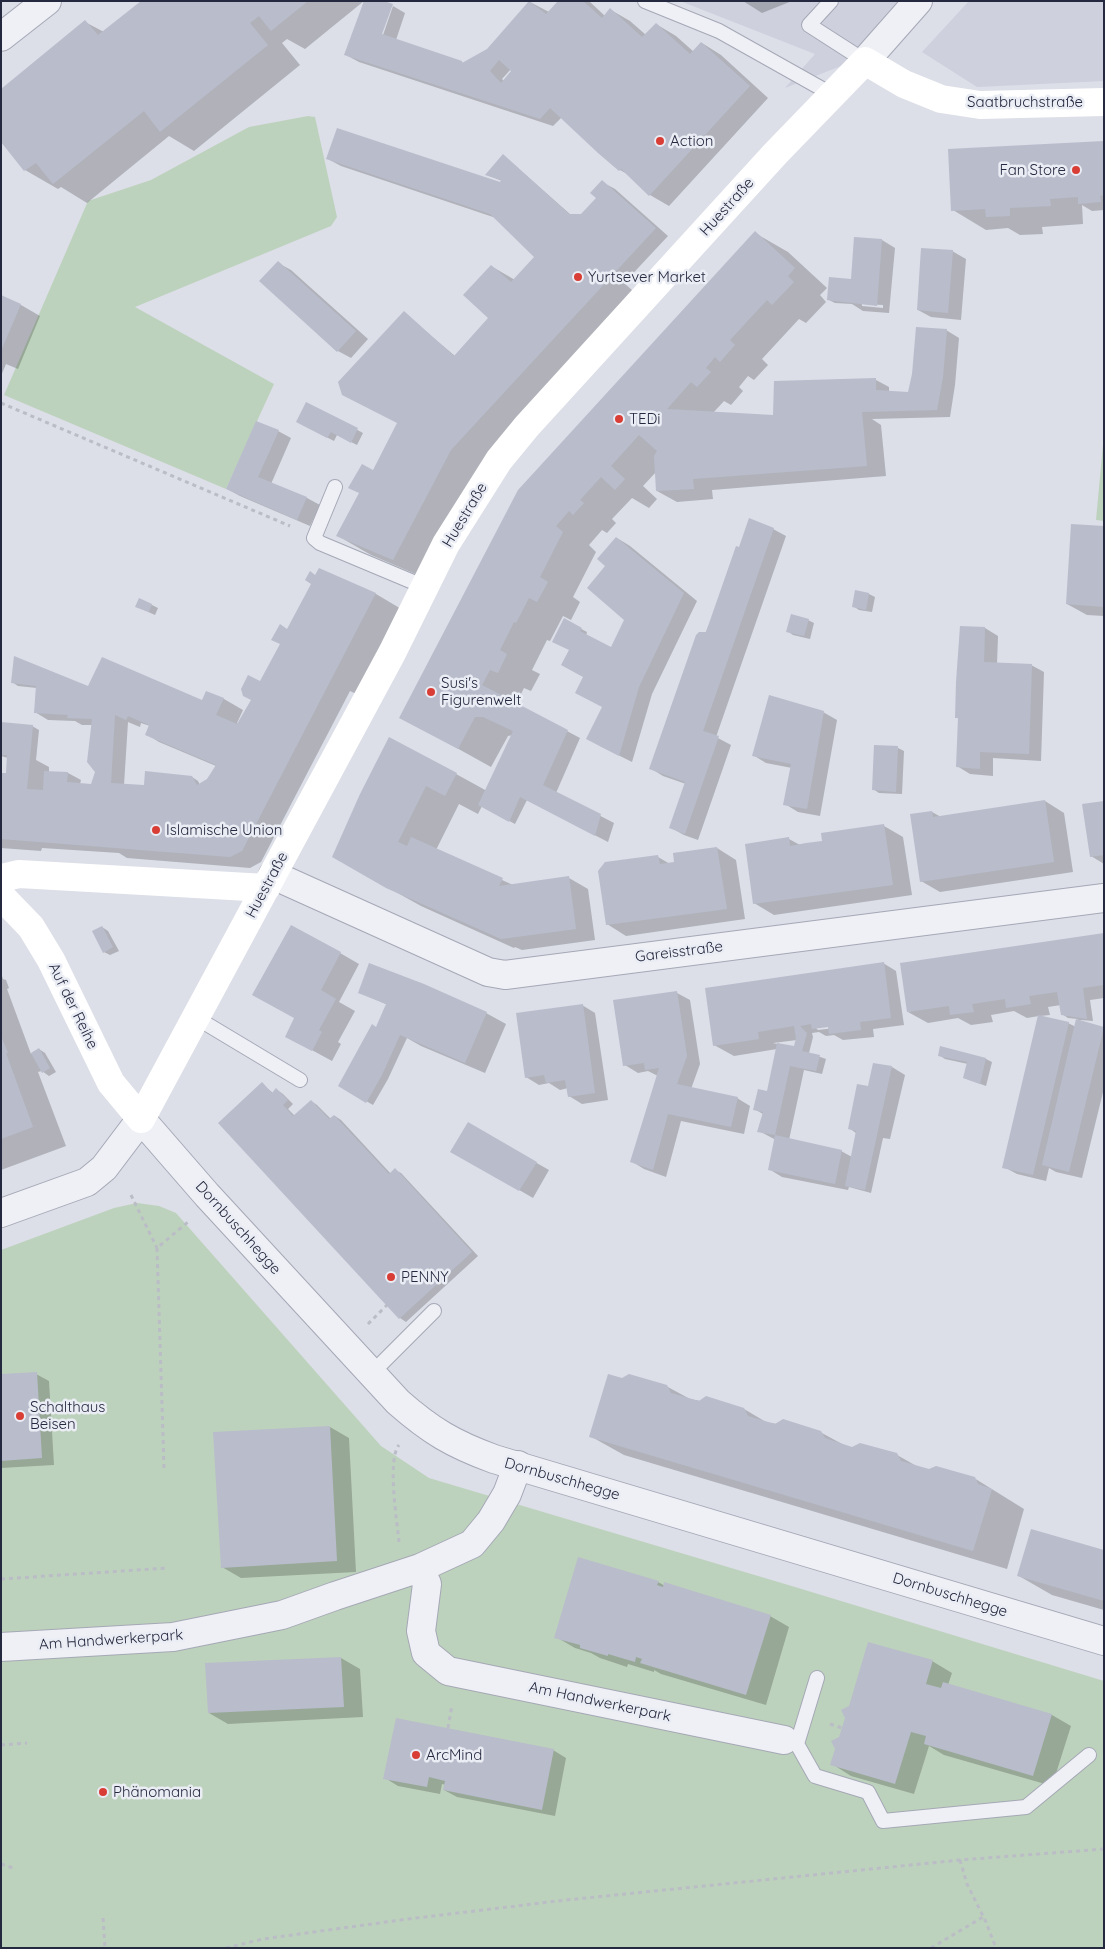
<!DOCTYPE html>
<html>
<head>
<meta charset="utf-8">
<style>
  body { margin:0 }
  #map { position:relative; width:1105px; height:1949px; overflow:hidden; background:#dcdee8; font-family:Quicksand,sans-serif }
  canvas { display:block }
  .frame { position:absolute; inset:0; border:2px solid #25293f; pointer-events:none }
</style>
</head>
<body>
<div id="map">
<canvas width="1105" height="1949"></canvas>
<div class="frame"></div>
</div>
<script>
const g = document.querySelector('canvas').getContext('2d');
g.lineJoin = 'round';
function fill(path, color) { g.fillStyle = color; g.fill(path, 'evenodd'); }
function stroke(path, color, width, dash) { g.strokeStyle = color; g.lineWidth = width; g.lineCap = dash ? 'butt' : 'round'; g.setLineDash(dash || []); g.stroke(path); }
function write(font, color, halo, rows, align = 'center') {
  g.font = font + ' Quicksand,sans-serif'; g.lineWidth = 5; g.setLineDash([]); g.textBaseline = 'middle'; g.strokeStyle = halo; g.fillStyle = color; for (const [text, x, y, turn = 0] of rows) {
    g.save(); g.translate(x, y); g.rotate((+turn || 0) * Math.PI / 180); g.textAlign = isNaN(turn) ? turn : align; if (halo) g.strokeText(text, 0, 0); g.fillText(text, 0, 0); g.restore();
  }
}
fill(new Path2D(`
  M680 1H914L864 57 785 88 815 54Z
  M969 1H1104V81L977 87 922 52Z`), '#ced0dd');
fill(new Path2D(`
  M308 116 315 117 337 217 331 226 135 307 274 384 226 489 4 395 88 201 151 180 249 127Z
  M1104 434V521L1096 520Z
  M137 1203 159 1206 176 1213 381 1446 429 1478 795 1587 1104 1681V1948H1V1250L114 1208Z`), '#bdd2bc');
fill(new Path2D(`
  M143 1H380L393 6H391L379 40 381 41 393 6 405 13 396 40 464 63 488 50 530 2 549 12 559 1H589L605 16 611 10 630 21 646 35 656 24 676 36 694 52 702 43 721 55 768 98 669 206 650 195 629 175 620 170 562 117 553 126 359 62 346 55 364 1 305 49 287 39 282 43 300 65 194 151 169 136 87 203 61 187 58 189 25 170 1 140 85 22 104 32ZM511 69 517 75 504 81 502 79Z
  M743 1H792L762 13Z
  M1104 143V210L1092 211 1082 205 1083 224 1042 227 1043 234 1020 235 1008 228 986 230 953 210Z
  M503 156 509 160 571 215H581L598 198 602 182 615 189 668 236 624 283 641 298 484 469 427 579 371 555 338 536 399 423 404 313 455 356 490 318 491 266 515 280 536 257 496 218 341 166 328 159 501 184 502 181 487 175Z
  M755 233 788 252 827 288 820 295 826 302 806 323 799 319 762 359 768 365 754 380 748 376 739 387 743 391 731 405 724 401 713 413 770 416 876 380 889 387V392L909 393 946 330 959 338 955 385 950 417 872 419 881 425 886 476 712 490 713 499 677 502 657 491 656 472 643 486 657 499 649 508 632 498 612 519 616 523 607 533 602 530 589 545 596 552 573 597 580 602 571 620 563 616 550 641 547 640 532 670 540 674 531 691 524 688 516 704 580 738 556 793 614 823 608 842 527 800 515 824 482 806 478 814 459 804 436 850 513 885 569 878 588 889 595 940 522 950 515 947 514 948 421 906 333 857 361 794 456 774 487 791 513 735 508 736 491 767 401 717Z
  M882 240 895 248 889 313 863 311 852 304 835 303 829 300 852 281ZM862 304 883 305V308L862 306Z
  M952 251 966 259 961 320 931 317 918 310Z
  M278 263 291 270 368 339 351 358 338 351Z
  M1 297 21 305 40 316 18 369 6 364 1 376Z
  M307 403 363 433 357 445 337 435 334 441 303 425Z
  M278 431 291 438 271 484 307 498 320 505 310 526 240 496 227 489Z
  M1104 527V616L1087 615 1067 604Z
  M773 529 786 536 716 737 731 745 698 840 684 835 671 828 686 784 663 776 650 768 740 549Z
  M617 538 630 546 697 601 652 694 632 762 600 746 604 707 584 677 564 620 587 632 586 636 612 649 626 619 607 566Z
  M319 570 376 594 408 613 365 698 350 691 261 862 250 868 127 858 119 853 42 848 41 851 1 848V774L7 775 8 758 1 756V727L32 726 39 730 36 760 49 767V772L68 773 81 780 80 784 92 785 96 772 92 725H82L75 721 48 720 35 712 37 688 18 686 12 682 89 688 203 702 207 693 224 699 243 710 237 723 239 724ZM128 722 140 727 141 723 150 726 146 734 159 742 216 766 208 780 200 785 198 781 192 777 150 788 124 785Z
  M869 594 875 597 872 612 859 610 853 606Z
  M152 605 158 608 155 615 137 607Z
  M808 620 814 623 810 639 793 635 787 631Z
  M961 627 985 628 998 636 997 664 1031 665 1044 672 1041 761 993 758V776L970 774 957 766 959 719 956 717Z
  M823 712 837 720 820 816 798 812 785 804 792 768 766 763 753 755Z
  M898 748 904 751 902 794 879 793 873 789Z
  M1045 801 1064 813 1073 872 940 892 921 881 932 812 941 817Z
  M1104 802V864L1091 856Z
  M884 826 903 837 912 895 774 915 754 903 789 839 800 845 824 842Z
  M717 848 736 860 745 919 626 936 607 924 658 857 670 864Z
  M102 927 108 931 119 951 110 955 104 952Z
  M1104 934V998L1090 1000 1093 1021 1081 1020 1080 1021 1104 1028V1088L1082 1178 1056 1172 1049 1168 1046 1181 1017 1174 1004 1167 1039 1016 1027 1018 1014 1011 991 1015 993 1022 971 1025 958 1018 928 1023 908 1012ZM1061 1005 1062 1014 1068 1018 1078 1019 1076 1027 1068 1023 1040 1016 1050 1015 1048 1007Z
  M340 953 359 964 339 1002 355 1011 338 1042 341 1044 332 1061 286 1036Z
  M883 963 896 971 904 1025 873 1029 874 1037 843 1040 834 1035 826 1036 819 1032 812 1033 813 1037 809 1053 826 1059 822 1074 804 1070 789 1140 841 1151 852 1157 856 1133 849 1128 869 1087 892 1067 905 1075 890 1139 883 1138 871 1193 849 1187 848 1190 782 1177 769 1169 776 1140 759 1131 763 1114 754 1109 768 1093 777 1049 734 1056 714 1045ZM835 1025V1028L818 1030 816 1028ZM797 1040 794 1048 773 1043Z
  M1 973 3 979 6 980 9 988 7 989 31 1054 39 1049 45 1053 56 1072 49 1076 42 1071 38 1072 66 1146 1 1170Z
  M360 993 486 1013 506 1024 485 1073 421 1046 407 1038 388 1079 373 1105 340 1086 377 1028 388 1005Z
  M677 993 690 1000 700 1064 691 1089 737 1098 750 1106 744 1134 681 1121 666 1177 644 1169 631 1161 658 1076 648 1071 638 1073 625 1065Z
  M582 1005 595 1013 608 1100 582 1104 569 1096 568 1088 560 1090 549 1083 539 1085 526 1077Z
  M939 1055 986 1059 992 1062 986 1086 964 1078 968 1064 945 1059Z
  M262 1084 273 1093 277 1090 283 1094 293 1104 288 1109 295 1116 311 1101 317 1105 331 1119 335 1116 341 1120 391 1174 395 1170 401 1173 478 1256 406 1322 400 1318 220 1123Z
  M468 1124 549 1170 533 1198 452 1151Z
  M36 1374 49 1381 54 1465 1 1468V1376Z
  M622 1379 666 1386 690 1399 744 1409 766 1422 820 1432 844 1445 852 1448 897 1455 920 1468 974 1478 1024 1509 1007 1569 624 1455 590 1436Z
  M330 1427 349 1438 356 1572 241 1578 222 1567Z
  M1104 1551V1610L1052 1595 1019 1576Z
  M658 1582 665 1586 770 1616 789 1627 766 1705 661 1674 654 1670V1672L628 1664 627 1667 600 1658 591 1653 575 1648 556 1637Z
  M341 1658 360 1669 363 1717 228 1724 209 1713 206 1665Z
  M932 1661 952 1673 948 1685 1052 1715 1071 1726 1052 1786 944 1755 929 1746 914 1794 851 1776 832 1764 840 1737Z
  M553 1750 566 1758 555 1816 457 1797 444 1790 446 1785 442 1784 440 1794 398 1786 385 1778Z`), '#0003');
fill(new Path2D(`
  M141 1H308L271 31 259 16 250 23 268 45 160 132 144 111 53 184 36 163 24 171 1 142V89L85 20 98 35Z
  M364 1H384L393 4 382 34 462 61V63L487 49 529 1 546 14 558 1H583L602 18 610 8 642 37 656 23 690 54 701 42 750 86 649 196 621 169 619 171 598 153 550 108 540 119 344 55ZM499 60 511 71 501 83 490 71Z
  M337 128 500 182 501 180 485 175 503 154 569 214H581L596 198 590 193 602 180 656 228 451 450 393 560 336 536 359 493 348 488 362 464 373 470 397 423 342 395 338 382 404 311 454 356 488 318 463 295 491 265 511 282 534 257 490 214 326 159Z
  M1104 141V195L1100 196 1101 202 1078 204V197L1050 199 1051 206 1010 208V216L986 217 985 209 951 211 948 149Z
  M755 231 795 268 788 276 794 282 772 305 767 300 730 340 735 345 720 362 715 357 706 368 711 372 697 387 691 382 667 409 773 415 774 381 876 378V390L908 392 912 374 916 327 947 329 943 377 937 410 862 412 867 466 693 479 694 489 656 491 654 456 657 451 639 435 611 466 625 479 615 490 601 477 580 500 584 503 573 515 569 511 556 526 563 532 540 577 548 582 537 602 529 598 516 623 514 622 500 650 507 654 498 673 490 670 482 685 568 730 543 785 601 814 595 836 520 797 509 822 478 805 513 731 483 717H475L458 749 399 718 518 490Z
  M854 237 882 239 877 306 827 300 829 277 851 279Z
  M921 248 953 250 948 313 917 310Z
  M278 261 356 331 337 352 259 281Z
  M1 295 21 304 1 351Z
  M306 402 358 428 351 443 331 432 327 438 296 422Z
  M256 421 279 430 258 477 307 497 297 520 226 489Z
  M749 518 774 528 703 731 719 736 685 834 669 828 685 782 649 769 696 635 699 632H706L736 546 739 547Z
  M1071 524 1104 526V607L1066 604Z
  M616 537 684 593 639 687 619 756 586 739 602 707 575 693 583 677 561 665 569 650 552 642 564 618 582 628 580 631 611 647 624 620 587 588 605 566 597 559Z
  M319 568 376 593 242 851 230 857 1 839V773H6L7 755H1V722L33 725 27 789 43 790 44 771 68 772 67 782 91 784 95 772 87 762 92 719 67 718 68 715 34 713 36 686 11 683 14 656 88 686 102 657 202 700 206 691 224 698 216 715 237 724 251 700 243 696 241 689 248 675 260 681 280 644 271 640 280 624 287 629 311 584 305 580 310 571 315 575ZM115 715 126 720 128 716 149 725 145 735 216 765 207 779 197 785 192 776 145 771 144 785 111 783Z
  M855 590 869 593 866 610 852 607Z
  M139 598 152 604 149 612 135 607Z
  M791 614 809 619 804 636 786 632Z
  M960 626 985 627 984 662 1032 664 1029 754 980 752V769L956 767 958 718H955L956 682Z
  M769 695 824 711 807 809 783 805 791 764 752 756Z
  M389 737 457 773 445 796 426 786 398 842 407 846 411 837 503 878 499 886 569 876 576 929 501 939 386 888 332 857 360 794Z
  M874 745 898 746 896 792 872 790Z
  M1045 800 1054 862 920 882 910 814 932 811 933 817Z
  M1104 801V855L1090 857 1082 804Z
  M884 824 893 885 753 904 745 844 789 837 790 846 806 843 822 841 821 833Z
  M717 847 727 909 606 925 598 871 605 862 658 855 660 864 674 862 673 853Z
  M291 925 341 952 321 990 336 999 319 1030 322 1032 312 1051 285 1037 294 1018 252 995Z
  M102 926 113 947 103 953 92 931Z
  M1104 933V985L1083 988 1087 1019 1061 1015 1057 992 1029 996 1031 1004 1006 1008 1005 999 972 1004 974 1012 950 1015 949 1006 907 1012 900 963Z
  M884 962 891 1018 860 1022 861 1030 829 1034 828 1027 812 1029 811 1024 800 1026 807 1033 802 1051 820 1055 816 1071 790 1066 775 1135 757 1132 763 1112 753 1110 758 1089 767 1091 777 1043 794 1046 796 1038 794 1026 758 1032 759 1039 713 1046 705 988Z
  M369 963 424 984 487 1012 465 1063 400 1035 382 1075 366 1103 338 1086 372 1024 376 1027 386 1004 358 993Z
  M677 991 687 1056 677 1084 738 1097 731 1127 668 1114 653 1170 630 1162 659 1068 645 1070 644 1063 623 1066 613 1000Z
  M583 1004 595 1093 568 1097 565 1080 546 1083 544 1075 525 1078 516 1013Z
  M1038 1015 1069 1022 1033 1175 1002 1168Z
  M1076 1019 1104 1027 1069 1172 1042 1165Z
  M1 1036 8 1053H6L33 1127 1 1139Z
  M940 1046 986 1058 980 1084 963 1078 967 1062 938 1056Z
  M39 1048 50 1068 42 1073 31 1053Z
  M873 1063 892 1066 865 1190 845 1186 856 1131 848 1129 857 1084 868 1086Z
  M262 1082 272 1093 276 1088 288 1100 283 1105 293 1116 311 1100 329 1119 334 1115 389 1174 395 1168 472 1252 399 1319 218 1123Z
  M468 1122 537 1162 519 1191 450 1152Z
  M775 1135 842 1150 835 1184 768 1170Z
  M37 1372 42 1458 1 1461V1374Z
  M608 1374 622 1378 629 1374 667 1385 671 1393 699 1401 706 1396 744 1408 748 1416 775 1424 783 1419 821 1431 825 1438 852 1447 860 1443 897 1453 901 1461 929 1469 936 1466 975 1477 978 1484 992 1489 973 1551 589 1437Z
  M330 1426 337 1561 221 1568 213 1432Z
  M1031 1529 1104 1550V1601L1017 1576Z
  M578 1557 659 1581 657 1585 663 1587 664 1582 771 1615 746 1695 640 1663 642 1659 636 1657 635 1662 608 1654V1656L580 1648V1645L554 1638Z
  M868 1642 933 1660 926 1684 941 1688 943 1682 1052 1714 1033 1776 924 1744 926 1736 911 1732 895 1784 830 1765 835 1749 831 1741 839 1737 845 1718 841 1710 849 1706Z
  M341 1657 344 1707 208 1713 205 1663Z
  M396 1718 554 1749 542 1810 443 1790 445 1781 429 1777 427 1787 383 1779Z`), '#b9bccb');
const service = new Path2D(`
  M645 1 719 31 833 95
  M831 1 809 25 865 61
  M335 487 314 538 320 543 425 587
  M195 1017 300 1080
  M371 1374 434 1311
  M790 1742 797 1744 817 1678
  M797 1744 815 1776 868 1792 883 1821 1026 1807 1089 1755`);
const minor = new Path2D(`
  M1 37 47 1
  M273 875 488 972 505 975 1104 898
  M1 1213 87 1182 104 1168 141 1119
  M420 1568 427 1584 421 1631 426 1653 448 1671 784 1740
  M1 1647 173 1637 282 1615 335 1596 420 1568 472 1544 491 1521 507 1494 518 1465`);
const tertiary = new Path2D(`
  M865 61 918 1
  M141 1119 207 1195 398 1402C431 1431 453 1444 494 1459L1104 1641`);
stroke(service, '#a5a8b5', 16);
stroke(minor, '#a5a8b5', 30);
stroke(tertiary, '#a5a8b5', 30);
stroke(new Path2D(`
  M1 403 290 526
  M131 1195 157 1248
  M368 1324 387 1305
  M164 1468 157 1248 188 1222
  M399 1542C397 1521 387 1459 399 1445
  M1 1579 168 1568
  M830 1724 842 1728
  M448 1728 452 1705
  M1 1745 27 1743
  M960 1860 967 1884 986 1922 996 1948
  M1 1864 13 1868
  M103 1918 105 1948
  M226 1948 263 1939 408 1919 566 1900 960 1860 1104 1849
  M931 1948 983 1917`), '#babcc6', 3, [4, 4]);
stroke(service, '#eff0f6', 14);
stroke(minor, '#eff0f6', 28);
stroke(tertiary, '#eff0f6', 28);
stroke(new Path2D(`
  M1 878 19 874 266 888
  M1 896 31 927 51 960 111 1083 141 1119 392 653 446 544 499 460 527 426 775 154 865 61 904 84 941 99 980 105 1104 102`), '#fff', 28);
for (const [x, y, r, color] of [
  [660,141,5,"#d83e35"],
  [1076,170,5,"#d83e35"],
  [578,277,5,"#d83e35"],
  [619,419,5,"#d83e35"],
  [431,692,5,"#d83e35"],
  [156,830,5,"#d83e35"],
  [391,1277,5,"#d83e35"],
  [20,1416,5,"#d83e35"],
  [416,1755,5,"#d83e35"],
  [103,1792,5,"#d83e35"]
]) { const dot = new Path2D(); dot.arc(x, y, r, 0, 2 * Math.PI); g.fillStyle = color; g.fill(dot); stroke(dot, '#ebedf5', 2); }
write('15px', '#25293f', '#ebedf5', [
  ["Saatbruchstraße",1025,102],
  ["Huestraße",727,207,-48],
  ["Huestraße",465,515,-59],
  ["Huestraße",267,885,-62],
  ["Gareisstraße",679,952,-7],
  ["Auf der Reihe",73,1006,64],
  ["Dornbuschhegge",238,1228,48],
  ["Dornbuschhegge",562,1479,16],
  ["Dornbuschhegge",950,1595,17],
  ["Am Handwerkerpark",111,1640,-4],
  ["Am Handwerkerpark",600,1702,12]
]);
write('15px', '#25293f', '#ebedf5', [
  ["Action",670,141],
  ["Fan Store",1066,170,"right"],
  ["Yurtsever Market",588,277],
  ["TEDi",629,419],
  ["Susi's",441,683],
  ["Figurenwelt",441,700],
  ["Islamische Union",166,830],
  ["PENNY",401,1277],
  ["Schalthaus",30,1407],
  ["Beisen",30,1424],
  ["ArcMind",426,1755],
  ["Phänomania",113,1792]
], 'left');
</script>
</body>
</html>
